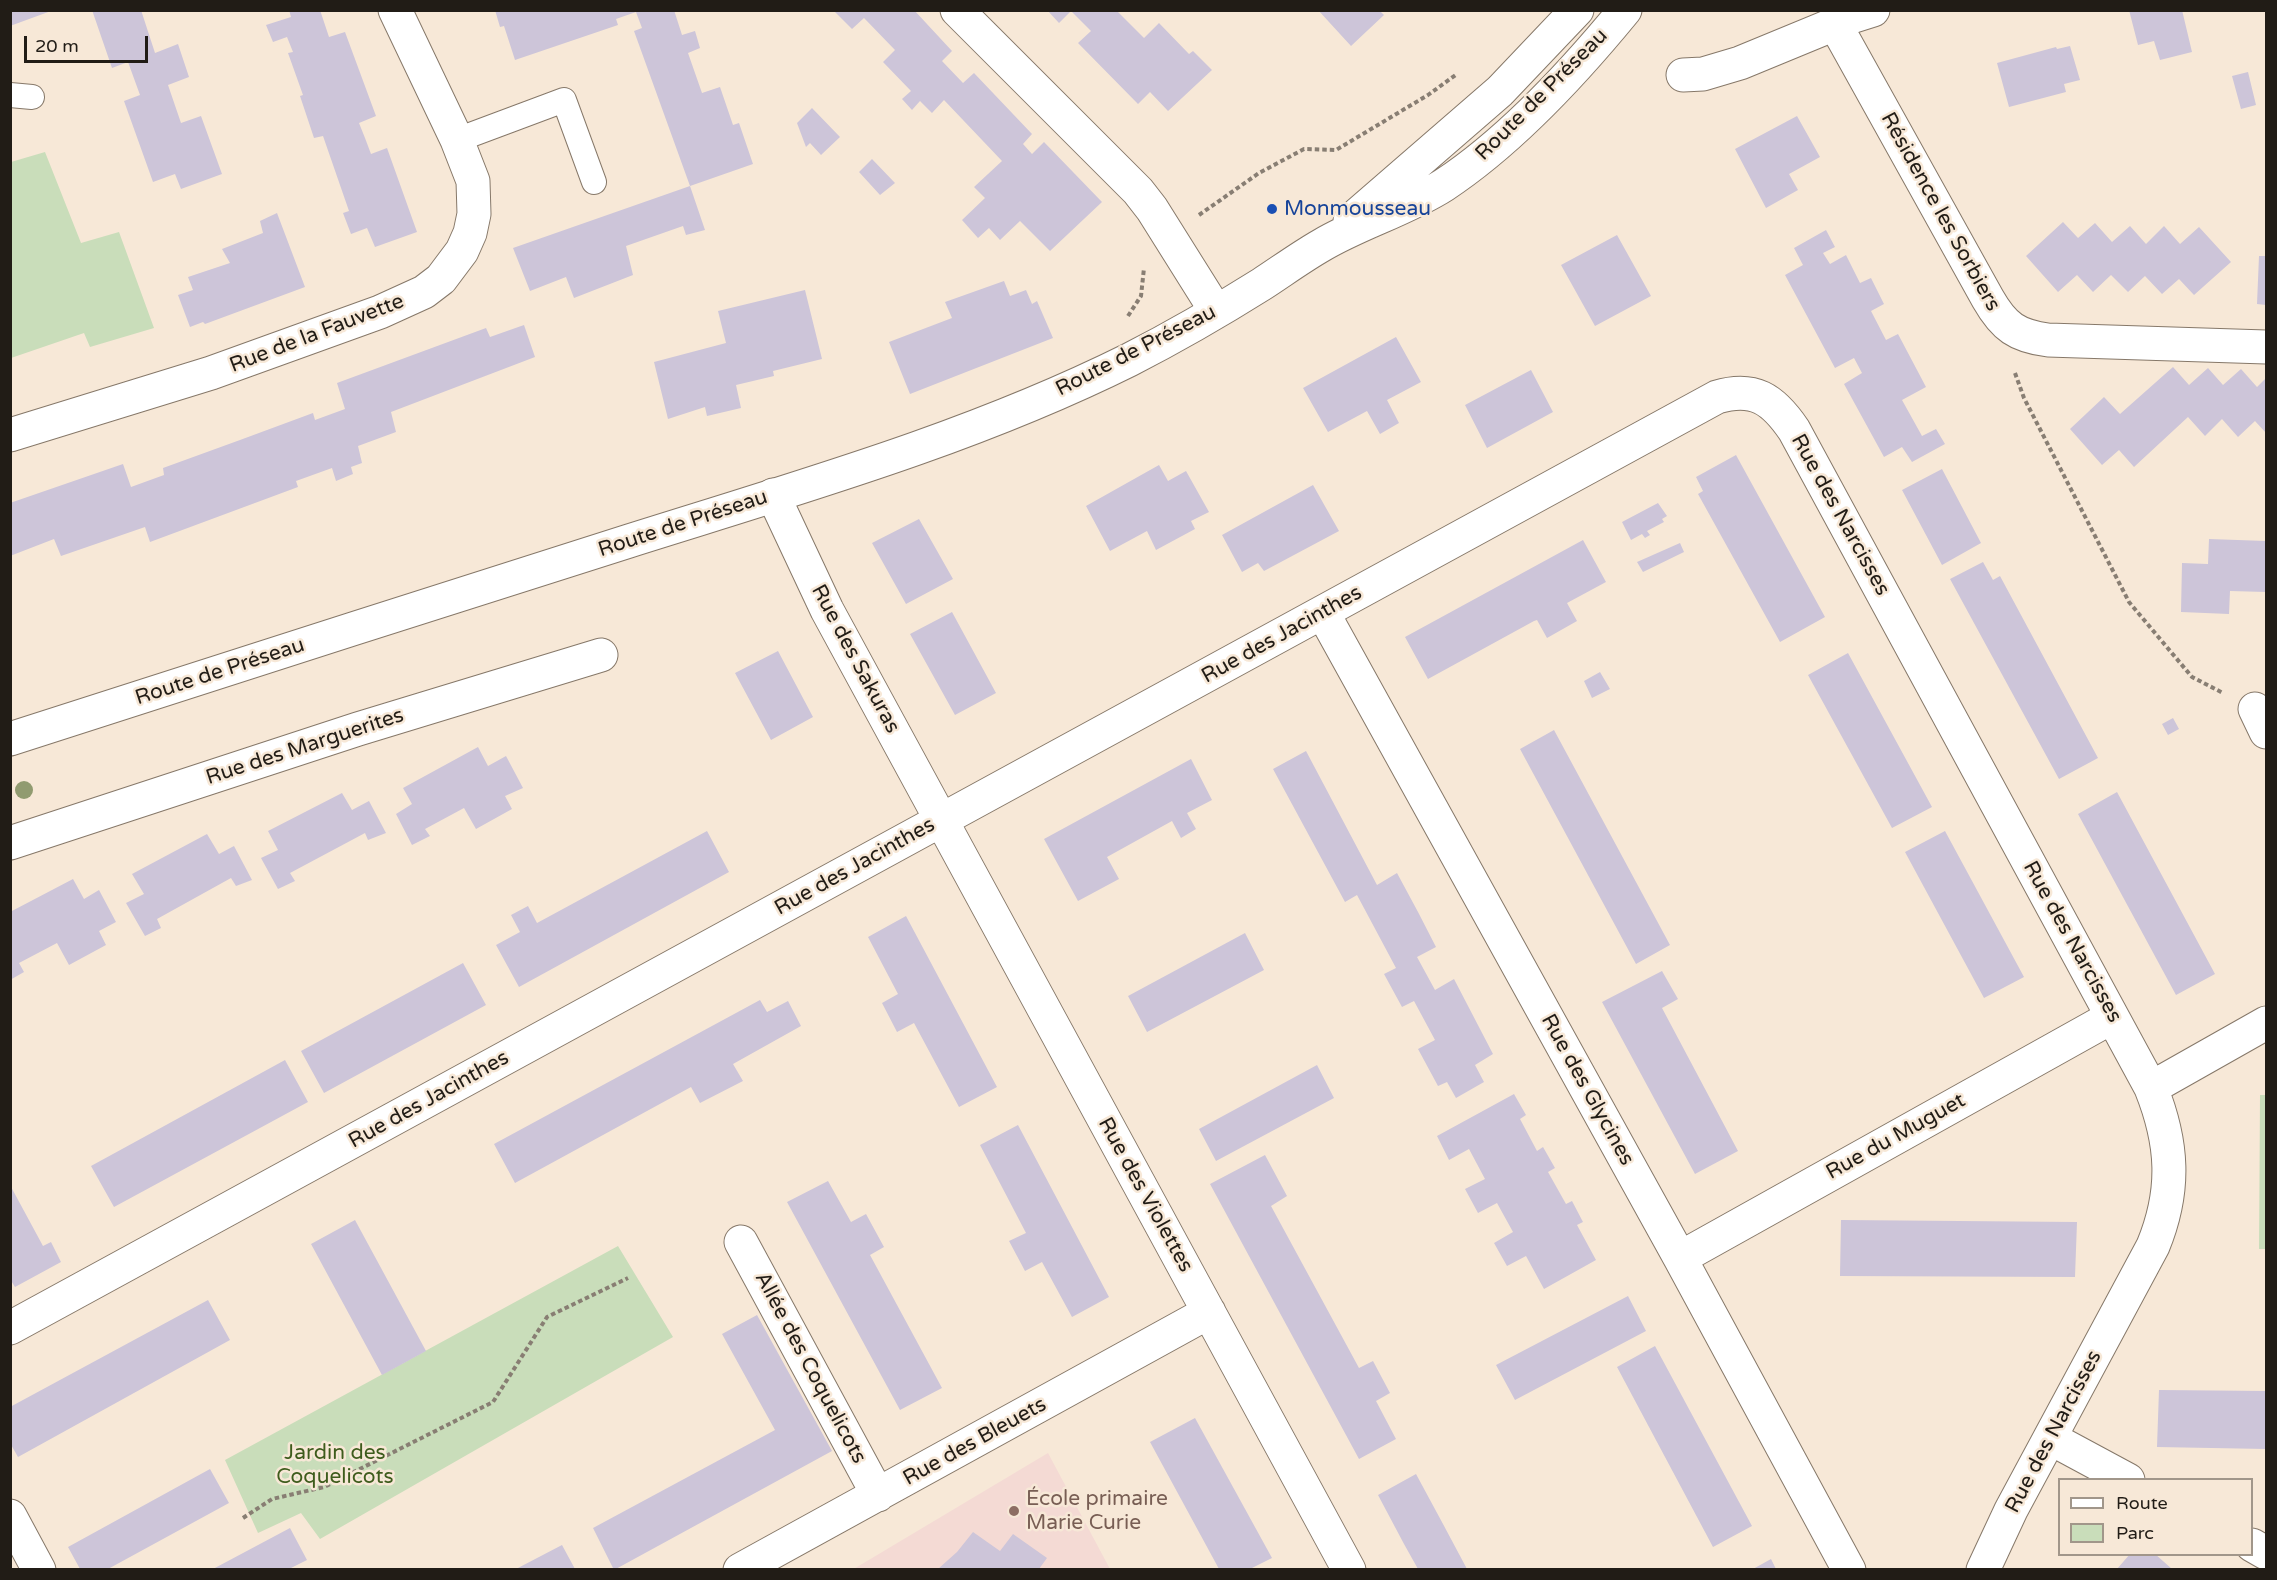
<!DOCTYPE html>
<html>
<head>
<meta charset="utf-8">
<style>
  body { margin:0 }
  #map { position:relative; width:2277px; height:1580px; overflow:hidden; background:#f7e8d7; font-family:"Varela Round",sans-serif }
  canvas { display:block }
  .frame { position:absolute; inset:0; border:12px solid #211c16; pointer-events:none }
  .legend { position:absolute; left:2058px; top:1478px; width:195px; height:78px; box-sizing:border-box; background:#f7e8d7; border:2px solid #a1968a; margin:0; padding:8px 10px; list-style:none; font-size:18px; color:#211c16 }
  .legend li { display:flex; align-items:center; gap:12px; height:30px }
  .legend b { width:30px; border:2px solid #a1968a }
  .scale { position:absolute; left:24px; top:36px; width:124px; height:27px; box-sizing:border-box; border:3px solid #211c16; border-top:0; padding-left:8px; font-size:18px; line-height:21px; white-space:nowrap; color:#211c16; -webkit-text-stroke:4px #f7e8d7; paint-order:stroke }
</style>
</head>
<body>
<div id="map">
<canvas width="2277" height="1580"></canvas>
<div class="frame"></div>
<ul class="legend">
<li><b style="height:8px;background:#fff"></b>Route</li>
<li><b style="height:16px;background:#c9ddba"></b>Parc</li>
</ul>
<div class="scale">20 m</div>
</div>
<script>
const g = document.querySelector('canvas').getContext('2d');
g.lineJoin = 'round';
function fill(path, color) { g.fillStyle = color; g.fill(path, 'evenodd'); }
function stroke(path, color, width, dash) { g.strokeStyle = color; g.lineWidth = width; g.lineCap = dash ? 'butt' : 'round'; g.setLineDash(dash || []); g.stroke(path); }
function write(font, color, halo, rows, align = 'center') {
  g.font = font + ' "Varela Round",sans-serif'; g.lineWidth = 5; g.setLineDash([]); g.textBaseline = 'middle'; g.strokeStyle = halo; g.fillStyle = color; for (const [text, x, y, turn = 0] of rows) {
    g.save(); g.translate(x, y); g.rotate((+turn || 0) * Math.PI / 180); g.textAlign = isNaN(turn) ? turn : align; if (halo) g.strokeText(text, 0, 0); g.fillText(text, 0, 0); g.restore();
  }
}
fill(new Path2D(`
  M1048 1453 1110 1569 852 1570Z`), '#f4dad4');
fill(new Path2D(`
  M45 152 81 243 119 232 154 328 90 347 84 333 11 358V162Z
  M2260 1095H2266V1249H2259Z
  M618 1246 673 1337 320 1539 301 1513 258 1533 225 1460Z`), '#c9ddba');
fill(new Path2D(`
  M10 10H51V11L10 26Z
  M92 10H141L155 53 178 44 189 77 168 85 181 123 201 116 222 174 181 189 175 174 153 182 124 101 140 95 128 62 112 68Z
  M289 10H320L329 37 345 32 376 116 359 123 365 138 371 154 387 148 417 232 375 247 367 228 351 234 343 213 349 211 323 136 314 138 300 96 303 95 288 53 293 52 287 37 273 42 266 25 291 17Z
  M495 10H674L682 35 695 31 700 48 688 53 702 93 720 87 733 125 739 123 753 164 690 186 705 230 686 235 683 226 626 246 633 275 574 298 566 277 530 291 513 248 690 186 634 31 642 28 636 12 616 19 618 25 515 60 504 26 500 27Z
  M833 10H914L952 51 942 61 963 83 974 73 1032 134 1023 144 1032 154 1044 142 1102 202 1050 251 1020 221 1000 240 989 228 978 238 962 220 985 198 974 187 1002 161 944 100 932 113 920 101 912 110 902 99 911 91 883 62 895 50 864 18 852 29Z
  M1047 10H1116L1144 38 1159 23 1189 54 1193 51 1212 70 1168 111 1150 92 1138 104 1078 43 1091 31 1071 11 1059 23Z
  M1318 10H1379L1384 15 1351 46Z
  M2129 10H2182L2192 52 2160 60 2154 41 2138 45Z
  M2070 46 2080 80 2064 84 2066 92 2009 107 1997 63 2056 47 2057 49Z
  M2248 72 2256 105 2241 109 2232 76Z
  M812 108 840 137 821 155 810 143 806 147 797 123Z
  M1797 116 1820 157 1789 174 1798 190 1766 208 1735 149Z
  M872 159 895 183 880 195 859 172Z
  M277 213 305 287 205 324 203 322 190 327 178 295 193 290 188 277 230 263 222 249 263 233 260 221Z
  M2063 222 2078 238 2095 223 2112 242 2130 226 2146 244 2164 226 2180 244 2199 227 2231 262 2194 295 2179 279 2162 294 2145 276 2128 292 2111 275 2093 292 2077 275 2058 292 2026 256Z
  M1826 230 1835 247 1823 253 1830 264 1846 255 1860 283 1871 278 1884 304 1871 311 1886 340 1898 334 1926 387 1902 400 1922 436 1936 429 1945 444 1912 462 1902 447 1884 457 1844 384 1862 373 1854 358 1835 368 1785 275 1803 265 1794 248Z
  M1617 235 1651 296 1595 326 1561 265Z
  M2259 256H2266V305L2257 304Z
  M1004 281 1010 296 1026 290 1032 304 1037 301 1053 338 910 394 889 342 952 318 945 302Z
  M805 290 822 359 773 371 774 376 736 385 741 408 707 416 705 407 668 419 654 362 726 343 718 311Z
  M524 325 535 357 391 412 396 432 358 446 362 463 351 467 353 474 336 481 332 468 296 481 298 487 150 542 145 527 61 556 54 539 10 556V503L123 464 131 487 164 475 163 468 240 440 313 413 315 420 345 409 337 383 486 328 490 337Z
  M1396 337 1421 382 1387 400 1399 423 1380 434 1367 411 1328 432 1303 388Z
  M2173 367 2189 385 2208 368 2223 385 2241 369 2257 387 2266 378V433L2255 421 2238 437 2222 419 2205 436 2188 417 2134 467 2119 450 2102 465 2070 429 2104 397 2120 414Z
  M1531 370 1553 412 1487 448 1465 405Z
  M1736 455 1825 617 1780 642 1698 494 1703 491 1696 477Z
  M1159 465 1168 481 1186 471 1209 512 1191 521 1195 529 1156 550 1147 531 1110 551 1086 506Z
  M1942 469 1981 543 1942 565 1902 490Z
  M1313 485 1339 531 1264 571 1258 563 1242 572 1222 535Z
  M1658 503 1667 516 1662 519 1664 522 1647 531 1650 535 1645 538 1642 534 1631 540 1622 522Z
  M919 519 953 579 906 604 872 543Z
  M2209 539 2266 541V592L2230 591 2229 614 2181 612 2182 563 2208 564Z
  M1583 540 1606 582 1567 603 1577 621 1547 638 1537 620 1534 621 1428 679 1405 637Z
  M1680 543 1684 552 1643 572 1637 562Z
  M1983 562 1993 580 2000 576 2098 758 2059 779 1950 579Z
  M952 612 996 693 955 715 910 634Z
  M778 651 813 717 771 740 735 673Z
  M1848 653 1932 807 1892 828 1808 675Z
  M1600 672 1610 689 1592 698 1584 681Z
  M2173 718 2179 729 2168 735 2162 724Z
  M1554 730 1670 945 1636 964 1520 749Z
  M478 747 488 766 506 756 523 788 505 796 512 809 476 829 464 808 425 829 430 836 412 845 396 814 412 804 403 788Z
  M1306 751 1377 885 1397 873 1418 912 1436 947 1417 957 1435 990 1454 979 1493 1054 1475 1065 1484 1082 1456 1098 1447 1082 1438 1086 1418 1049 1435 1040 1414 1001 1402 1007 1384 974 1396 968 1357 895 1345 902 1273 769Z
  M1191 759 1212 800 1187 813 1196 829 1181 838 1172 821 1107 857 1119 879 1078 901 1044 839Z
  M2117 792 2215 974 2176 995 2078 814Z
  M342 793 352 810 369 801 386 833 368 840 365 833 290 873 295 881 278 889 261 858 278 850 268 831Z
  M707 831 729 872 519 987 496 945 520 932 511 915 528 906 537 923Z
  M1945 831 2024 977 1984 998 1905 852Z
  M207 834 219 854 234 846 252 880 236 886 231 878 157 919 161 928 145 936 126 903 144 894 132 874Z
  M73 879 84 899 99 890 116 922 99 931 106 945 69 965 57 943 19 963 24 972 10 980V912Z
  M906 916 997 1087 959 1107 914 1023 897 1032 882 1003 898 994 868 937Z
  M1245 933 1264 970 1147 1032 1128 996Z
  M463 963 486 1005 324 1093 301 1051Z
  M1662 971 1678 999 1662 1008 1738 1151 1695 1174 1602 1002Z
  M760 1000 767 1012 788 1001 801 1026 733 1064 743 1081 700 1103 691 1087 515 1183 494 1144Z
  M285 1060 308 1102 114 1207 91 1166Z
  M1317 1065 1334 1098 1216 1161 1199 1129Z
  M1514 1094 1526 1115 1520 1119 1537 1151 1543 1147 1555 1168 1548 1172 1566 1204 1572 1201 1583 1222 1577 1225 1596 1260 1544 1289 1526 1256 1507 1266 1494 1243 1513 1232 1497 1203 1478 1213 1465 1189 1485 1179 1469 1149 1449 1160 1437 1136Z
  M1018 1125 1109 1297 1072 1317 1042 1262 1025 1271 1009 1241 1026 1233 980 1145Z
  M1265 1155 1287 1196 1271 1206 1359 1368 1373 1361 1390 1393 1376 1401 1396 1439 1359 1459 1210 1184Z
  M828 1181 851 1222 866 1214 884 1247 870 1255 942 1388 900 1410 787 1202Z
  M10 1185 43 1246 51 1242 61 1262 15 1287 10 1279Z
  M355 1220 426 1351 382 1375 311 1244Z
  M1841 1220 2077 1222 2075 1277 1840 1276Z
  M1628 1296 1646 1331 1515 1400 1496 1365Z
  M208 1300 230 1340 18 1457 10 1443V1407Z
  M757 1315 832 1451 614 1570 593 1528 775 1430 722 1334Z
  M1655 1346 1752 1526 1713 1547 1617 1367Z
  M2159 1390 2266 1391V1449L2157 1447Z
  M1195 1418 1272 1558 1250 1569H1219L1150 1442Z
  M210 1469 229 1503 108 1569H80L68 1547Z
  M1416 1474 1443 1524 1467 1569H1418L1404 1544 1378 1495Z
  M290 1528 307 1560 289 1569H213Z
  M973 1532 1000 1551 1013 1534 1047 1558 1039 1569H938L957 1552Z
  M562 1545 575 1569H516Z
  M2130 1554H2155L2172 1569H2117Z
  M1771 1559 1776 1569H1753Z`), '#cdc5d9');
const lane = new Path2D(`
  M10 95 32 97
  M457 140 564 100 594 182`);
const street = new Path2D(`
  M957 10 1138 191 1152 209 1216 311
  M1835 24 1988 299C2004 327 2017 336 2048 340L2266 347
  M1683 75 1703 74 1740 63 1854 16 1873 10
  M10 435 211 373 380 312 424 292 441 279 462 251 470 233 474 214 473 181 457 140 395 10
  M773 495 827 610 1349 1570
  M1323 613 1680 1258 1849 1570
  M2255 709 2266 732
  M10 843 358 729 601 655
  M2151 1088 2266 1023
  M741 1242 878 1495
  M1680 1258 2112 1017
  M10 1328 1717 397C1754 386 1773 399 1794 430L2151 1088C2173 1143 2176 1190 2153 1246L2011 1510 1983 1570
  M2050 1438 2128 1480
  M10 1516 39 1570
  M2252 1545 2266 1553
  M740 1570 1209 1312`);
const secondary = new Path2D(`
  M1350 221 1500 91 1577 10
  M10 739C217 673 422 606 629 541 797 488 970 439 1129 360 1174 337 1219 311 1262 284 1282 271 1301 257 1322 245 1361 222 1405 210 1444 185 1509 142 1575 71 1625 10`);
stroke(lane, '#867869', 26);
stroke(street, '#867869', 35);
stroke(secondary, '#867869', 35);
stroke(new Path2D(`
  M1199 215 1259 173 1304 149 1336 150 1428 95 1457 74
  M1128 316 1141 296 1144 268
  M2015 373 2024 398 2129 602 2192 677 2223 693
  M243 1518 272 1499 324 1487 493 1402 547 1317 628 1278`), '#887e73', 4, [4.5, 3]);
stroke(lane, '#fff', 24);
stroke(street, '#fff', 33);
stroke(secondary, '#fff', 33);
g.fillStyle = '#919b70';
for (const [x, y] of [
  [24,790]
]) { g.beginPath(); g.arc(x, y, 9, 0, 2 * Math.PI); g.fill(); }
for (const [x, y, r, color] of [
  [1272,209,6,"#1a4fb4"],
  [1014,1511,6,"#8d6e63"]
]) { const dot = new Path2D(); dot.arc(x, y, r, 0, 2 * Math.PI); g.fillStyle = color; g.fill(dot); stroke(dot, '#f7e8d7', 2); }
write('21px', '#211c16', '#f7e8d7', [
  ["Route de Préseau",1542,95,-45],
  ["Résidence les Sorbiers",1940,212,61],
  ["Rue de la Fauvette",317,334,-21],
  ["Route de Préseau",1136,351,-27],
  ["Rue des Narcisses",1840,515,61],
  ["Route de Préseau",683,524,-18],
  ["Rue des Jacinthes",1282,635,-29],
  ["Rue des Sakuras",855,659,62],
  ["Route de Préseau",220,672,-18],
  ["Rue des Marguerites",305,747,-18],
  ["Rue des Jacinthes",855,867,-29],
  ["Rue des Narcisses",2072,942,61],
  ["Rue des Glycines",1587,1090,61],
  ["Rue des Jacinthes",429,1100,-29],
  ["Rue du Muguet",1896,1137,-29],
  ["Rue des Violettes",1145,1195,61],
  ["Allée des Coquelicots",810,1368,62],
  ["Rue des Narcisses",2054,1432,-62],
  ["Rue des Bleuets",975,1442,-29]
]);
write('21px', '#164399', '#f7e8d7', [
  ["Monmousseau",1284,209]
], 'left');
write('21px', '#3e5c1c', '#f7e8d7', [
  ["Jardin des",335,1453],
  ["Coquelicots",335,1477]
]);
write('21px', '#785e54', '#f7e8d7', [
  ["École primaire",1026,1499],
  ["Marie Curie",1026,1523]
], 'left');
</script>
</body>
</html>
